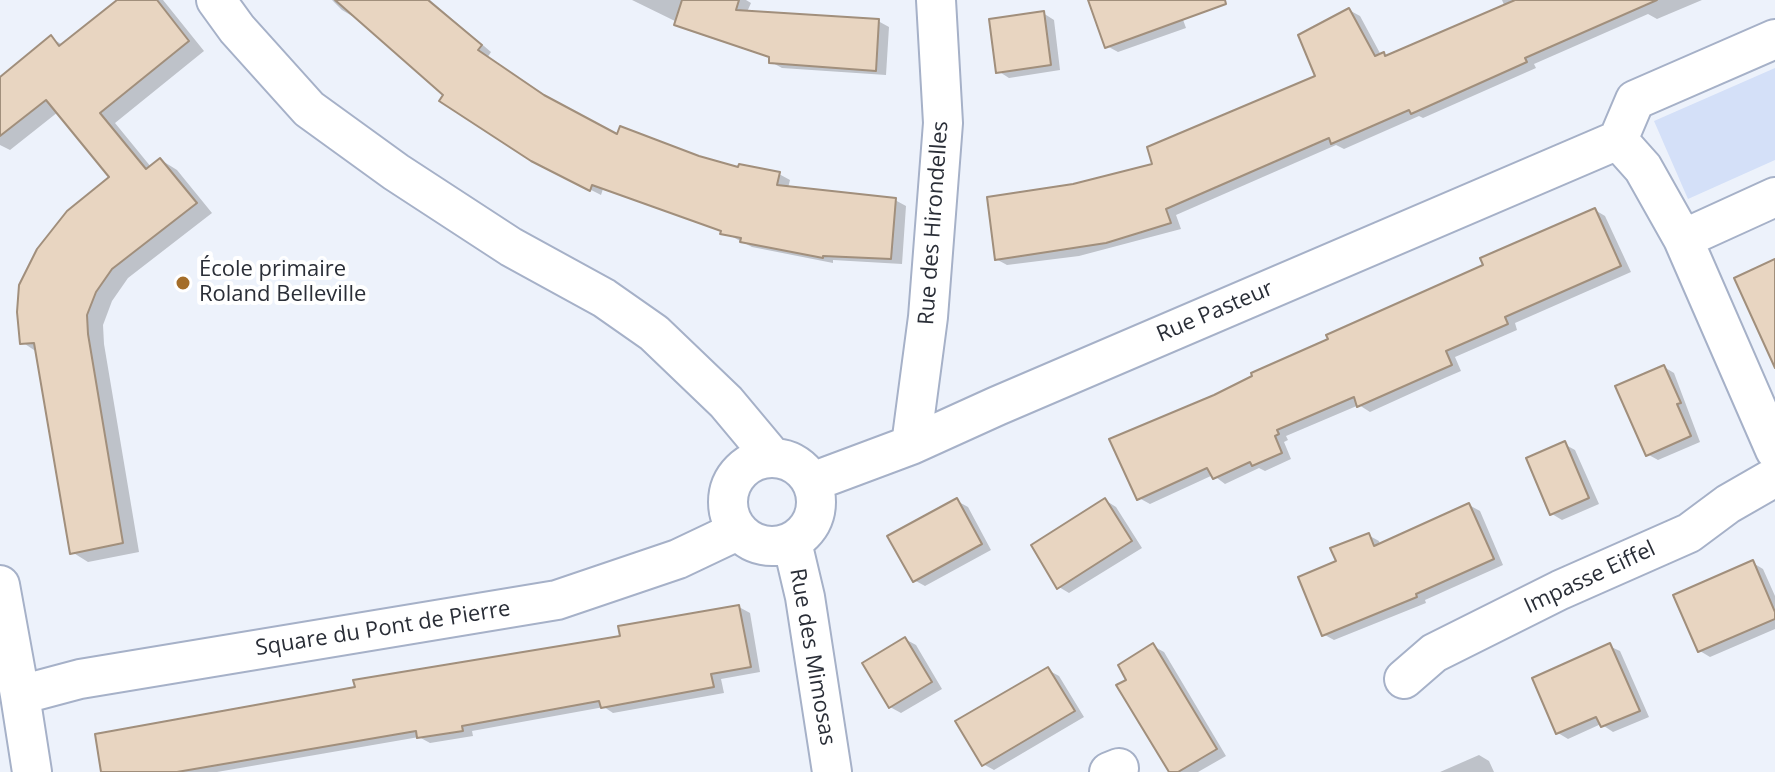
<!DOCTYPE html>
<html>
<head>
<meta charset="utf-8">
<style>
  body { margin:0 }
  canvas { display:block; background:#edf2fb }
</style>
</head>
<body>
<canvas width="1775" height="772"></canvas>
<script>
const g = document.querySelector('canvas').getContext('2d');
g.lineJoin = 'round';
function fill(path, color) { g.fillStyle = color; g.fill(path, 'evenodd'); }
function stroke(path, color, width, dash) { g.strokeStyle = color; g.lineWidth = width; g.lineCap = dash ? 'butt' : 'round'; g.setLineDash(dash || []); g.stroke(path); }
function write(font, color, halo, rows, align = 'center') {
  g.font = font + ' "Open Sans",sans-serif'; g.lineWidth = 8; g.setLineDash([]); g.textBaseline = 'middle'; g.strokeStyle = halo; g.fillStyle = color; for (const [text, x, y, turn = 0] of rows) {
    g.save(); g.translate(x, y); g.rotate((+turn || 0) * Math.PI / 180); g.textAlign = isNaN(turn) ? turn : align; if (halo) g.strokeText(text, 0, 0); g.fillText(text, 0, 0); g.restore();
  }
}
fill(new Path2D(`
  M1775 68V160L1688 199 1654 121Z`), '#d4e0f8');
fill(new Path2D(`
  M120 0H163L204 51 115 123 151 167 161 160 177 170 212 213 128 278 112 301 103 325 104 344 139 552 88 562 72 552 37 352 22 342 112 177 58 112 10 150 0 145V79L51 38 63 45Z
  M332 0H430L491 52 487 58 550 101 618 136 740 169 779 174 790 180 788 188 895 200 906 206 902 264 833 260V263L752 247 723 232 603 189 601 195 544 166 446 95 354 14 352 16 342 10Z
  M632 0H746L751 3 747 12 878 21 889 27 886 75 782 68 771 62V58L687 30 676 24 677 22Z
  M1176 0 1186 28 1118 52 1107 46Z
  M1502 0H1702L1657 19 1648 14 1534 64 1536 68 1423 118 1419 116 1344 149 1336 145 1176 215 1181 229 1079 256 1007 265 996 259 1073 186 1155 165 1317 77 1349 10 1360 16 1381 55 1388 57 1505 7Z
  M1043 13 1054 20 1060 70 1009 78 998 71Z
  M1595 210 1605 216 1631 272 1515 323 1517 330 1455 357 1461 371 1447 377 1370 412 1359 405 1286 436 1288 440 1284 442 1291 459 1265 471 1259 468 1225 484 1213 475 1150 504 1139 498 1215 397 1486 266Z
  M1664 367 1674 373 1700 442 1658 460 1647 454Z
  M1564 444 1575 450 1599 504 1562 520 1552 514Z
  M1105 500 1116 507 1142 548 1069 593 1059 587Z
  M957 501 968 507 991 550 925 586 914 580Z
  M1469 505 1480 511 1503 565 1425 600 1426 603 1334 640 1323 634 1339 562 1368 535 1379 541 1380 545Z
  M1753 563 1763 569 1775 596V629L1710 657 1700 651Z
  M739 607 750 613 760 672 721 679 724 693 613 713 604 707 472 731 473 736 430 743 419 737 217 772H103Z
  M905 639 916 645 942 689 901 713 890 707Z
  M1153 646 1164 652 1226 756 1198 772H1172L1129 680Z
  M1609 646 1620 651 1649 717 1613 732 1601 724 1568 739 1558 733Z
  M1048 670 1059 676 1084 717 994 770 983 764Z
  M1479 755 1489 761 1494 772H1440Z`), '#0003');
const building = new Path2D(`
  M117 0H157L189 41 100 113 146 169 160 158 197 203 112 269 96 292 87 315 88 334 123 543 70 554 34 343 20 344 17 312 19 285 37 249 67 211 109 177 46 100 0 136V77L51 35 59 46Z
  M335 0H428L482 45 478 50 544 95 617 134 620 126 699 156 738 167 739 164 780 172 777 185 896 198 891 259 823 256V258L740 242 741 238 720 234 721 231 592 185 590 191 531 161 439 101 443 95Z
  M682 0H739L736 10 879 19 876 71 769 63V57L674 25Z
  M1088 0H1225L1226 4 1105 48Z
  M1515 0H1657L1525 58 1527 62 1411 114 1409 110 1331 144 1329 138 1166 209 1171 223 1106 243 995 260 987 197 1073 184 1152 164 1147 147 1315 76 1298 35 1349 8 1375 56 1384 52 1385 56Z
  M1044 11 1051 65 996 73 989 19Z
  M1595 208 1621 266 1505 317 1508 324 1446 351 1452 365 1436 372 1357 407 1354 397 1277 430 1279 434 1275 436 1282 453 1252 466 1250 462 1213 479 1207 468 1137 500 1109 439 1214 395 1252 376 1251 373 1328 339 1326 335 1483 265 1480 258Z
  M1775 259V368L1734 278Z
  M1664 365 1681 403 1677 404 1691 436 1646 456 1615 386Z
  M1565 441 1589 498 1550 515 1526 458Z
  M957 498 982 544 913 582 887 536Z
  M1105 498 1132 541 1057 589 1031 545Z
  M1469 503 1494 559 1416 594 1417 597 1322 636 1298 577 1336 561 1330 548 1369 533 1374 546Z
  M1753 560 1775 612V619L1698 652 1673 595Z
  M739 605 751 667 711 674 714 687 601 708 599 701 462 726 463 731 417 738 416 731 177 772H101L95 734 355 687 353 680 620 636 618 626Z
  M905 637 932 682 889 708 862 663Z
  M1153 643 1217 749 1178 772H1169L1116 685 1126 680 1118 665Z
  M1610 643 1640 711 1601 727 1596 717 1556 734 1532 678Z
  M1048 667 1075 711 982 766 955 721Z`);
fill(building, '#e8d5c1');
stroke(building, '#a18f7c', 2);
const minor = new Path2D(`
  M216 0 237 29 309 109 396 172 511 247 604 298 654 333 726 402 772 457
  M1618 140 1643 168 1683 239 1775 450
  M1618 140 1635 100 1775 39
  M1683 239 1775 197
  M911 445 928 317 943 123 936 0
  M728 502a44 44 0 1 1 88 0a44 44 0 1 1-88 0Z
  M812 482 911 445 997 406 1618 140
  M792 542 805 597 832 772
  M0 585 20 695 32 772
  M1404 679 1434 653 1560 590 1689 533 1728 504 1775 477
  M20 695 80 679 557 600 678 559 737 531
  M1109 772 1119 768`);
stroke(minor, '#a6b1c8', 42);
stroke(minor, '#fff', 38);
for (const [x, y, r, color] of [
  [183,283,8,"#a46d29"]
]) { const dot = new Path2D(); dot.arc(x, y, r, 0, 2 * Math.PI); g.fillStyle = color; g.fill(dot); stroke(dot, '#fff', 3); }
write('22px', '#2a2e37', '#fff', [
  ["Rue des Hirondelles",934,223,-86],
  ["Rue Pasteur",1215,312,-23],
  ["Impasse Eiffel",1590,578,-25],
  ["Square du Pont de Pierre",383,629,-9],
  ["Rue des Mimosas",812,657,80]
]);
write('22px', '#2a2e37', '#fff', [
  ["École primaire",199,270],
  ["Roland Belleville",199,295]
], 'left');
</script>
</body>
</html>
